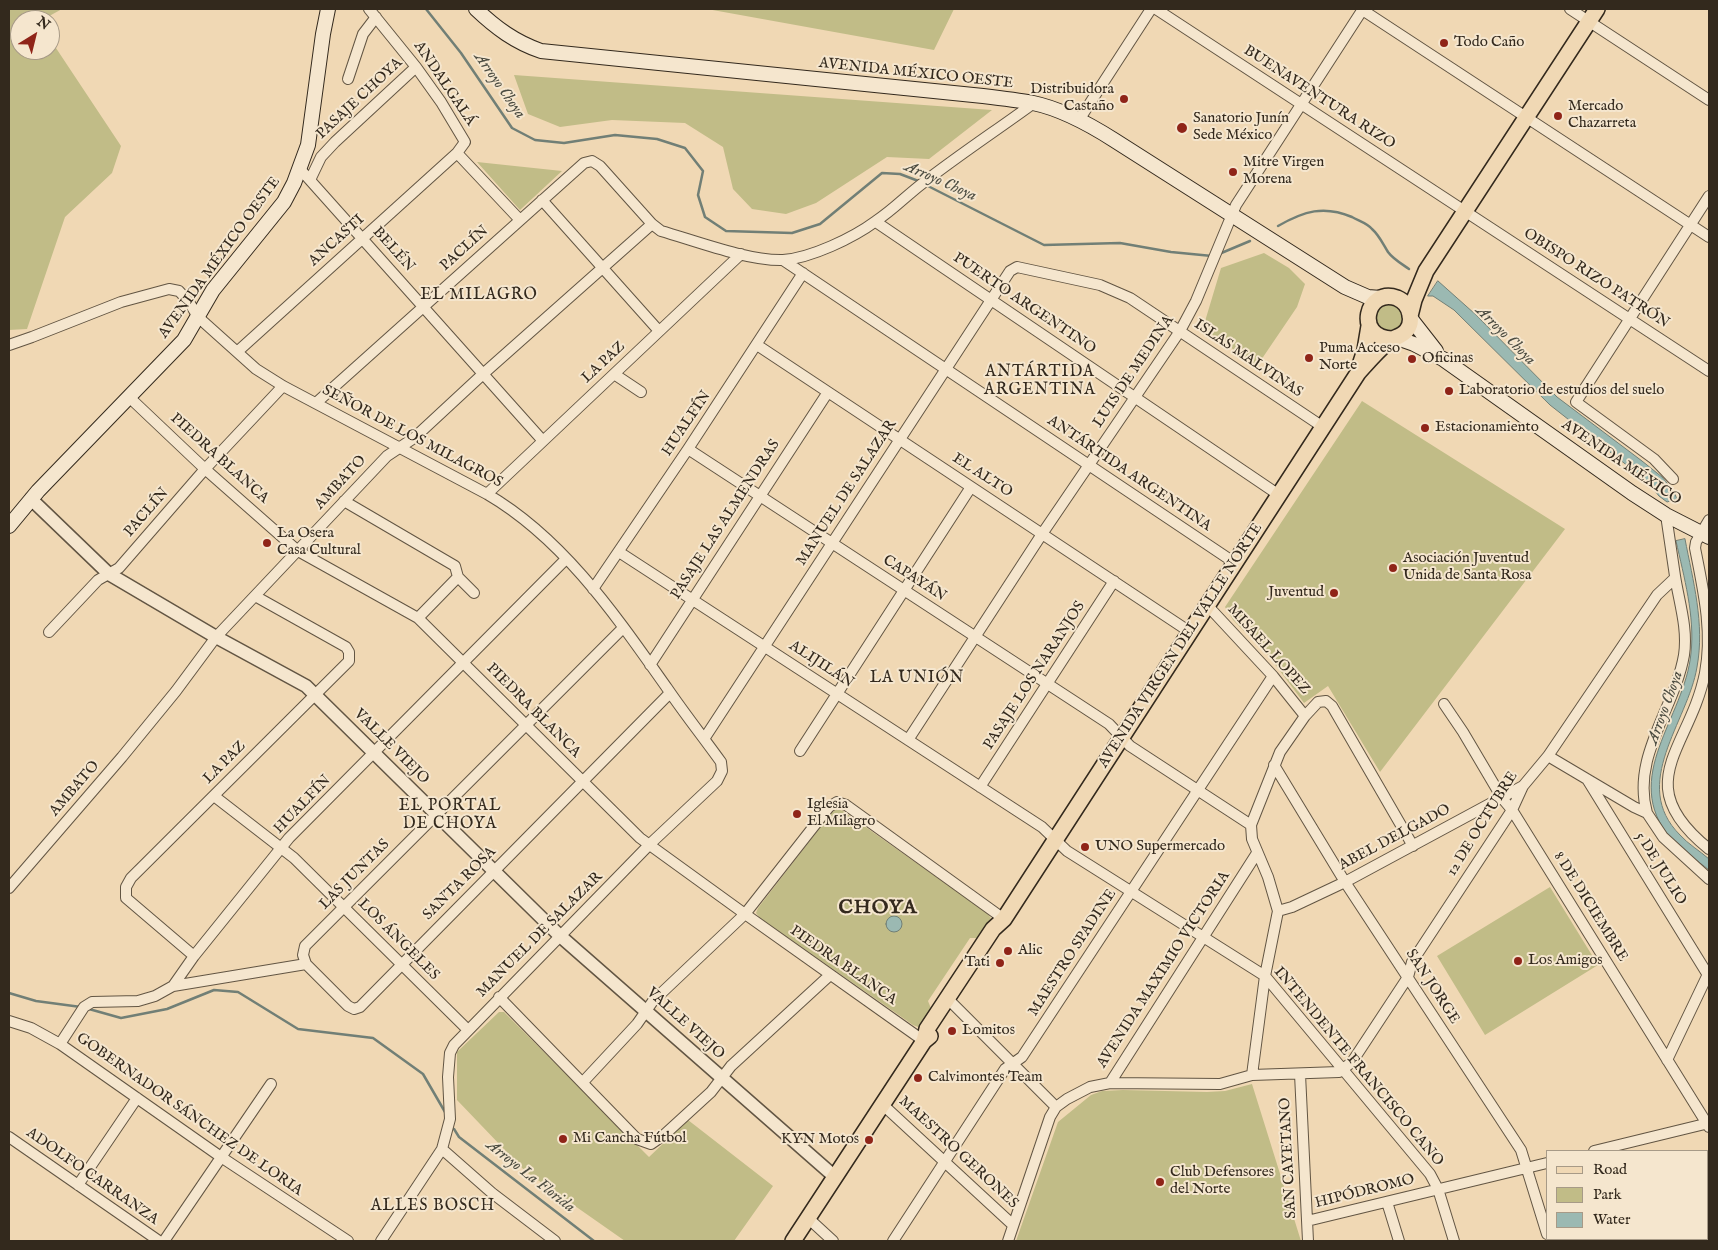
<!DOCTYPE html>
<html>
<head>
<meta charset="utf-8">
<style>
  body { margin:0 }
  #map { position:relative; width:1718px; height:1250px; overflow:hidden; background:#f0d8b4; font-family:"IM FELL English",serif }
  canvas { display:block }
  .frame { position:absolute; inset:0; border:10px solid #33291d; pointer-events:none }
  .legend { position:absolute; left:1546px; top:1150px; width:162px; height:90px; box-sizing:border-box; background:#f5e6ce; border:1px solid #a79a87; margin:0; padding:6px 9px; list-style:none; font-size:15px; color:#33291d }
  .legend li { display:flex; align-items:center; gap:10px; height:25px }
  .legend b { width:25px; border:1px solid #a79a87 }
  .north { position:absolute; left:10px; top:10px; width:50px; height:50px; box-sizing:border-box; background:#f5e6ce; border:1px solid #a79a87; border-radius:50%; rotate:36deg; font-size:14px; font-weight:700; line-height:20px; text-align:center; color:#33291d }
  .north::after { content:''; display:block; margin:auto; width:18px; height:22px; background:#8f2418; clip-path:polygon(50% 0,100% 100%,50% 72%,0 100%) }
</style>
</head>
<body>
<div id="map">
<canvas width="1718" height="1250"></canvas>
<div class="frame"></div>
<ul class="legend">
<li><b style="height:6px;background:#f0d8b4"></b>Road</li>
<li><b style="height:14px;background:#c1bc87"></b>Park</li>
<li><b style="height:14px;background:#9bb9b2"></b>Water</li>
</ul>
<div class="north">N</div>
</div>
<script>
const g = document.querySelector('canvas').getContext('2d');
g.lineJoin = 'round';
function fill(path, color) { g.fillStyle = color; g.fill(path, 'evenodd'); }
function stroke(path, color, width, dash) { g.strokeStyle = color; g.lineWidth = width; g.lineCap = dash ? 'butt' : 'round'; g.setLineDash(dash || []); g.stroke(path); }
function write(font, color, halo, rows, align = 'center') {
  g.font = font + ' "IM FELL English",serif'; g.lineWidth = 4; g.setLineDash([]); g.textBaseline = 'middle'; g.strokeStyle = halo; g.fillStyle = color; for (const [text, x, y, turn = 0] of rows) {
    g.save(); g.translate(x, y); g.rotate((+turn || 0) * Math.PI / 180); g.textAlign = isNaN(turn) ? turn : align; if (halo) g.strokeText(text, 0, 0); g.fillText(text, 0, 0); g.restore();
  }
}
fill(new Path2D(`
  M9 9H62L42 20H20V50H50V39L121 146 112 173 65 217 27 329 9 330Z
  M707 9H954L934 50Z
  M514 75 992 110 929 159 887 157 816 203 786 214 752 209 733 189 723 147 685 123 612 120 560 127 528 114Z
  M477 162 562 171 520 210Z
  M1264 253 1289 268 1305 284 1297 307 1257 366 1203 328 1221 268Z
  M1376 318a13 13 0 1 1 26 0a13 13 0 1 1-26 0Z
  M1362 401 1565 529 1380 772 1328 686 1304 703 1268 655 1233 620 1225 607Z
  M837 809 843 811 987 913 991 918 980 938H970L928 1001 932 1011 924 1023 918 1027 913 1025 760 918 756 913 758 908 832 812Z
  M1550 887 1598 965 1485 1035 1437 956Z
  M499 1012H504L649 1157 688 1120 773 1186 734 1241H625L525 1171 457 1100V1052Z
  M1252 1084 1301 1241H1016L1058 1122 1091 1095 1102 1091 1123 1090 1207 1092 1225 1091Z`), '#c1bc87');
const water = new Path2D(`
  M1438 281 1475 314 1557 397 1642 461 1662 477 1673 490 1677 499 1667 502 1659 496 1647 481 1550 405 1454 310 1433 296H1428Z
  M1685 539C1693 581 1705 624 1697 667 1688 722 1629 784 1680 835 1688 844 1700 851 1709 859V870C1697 860 1681 851 1671 839 1619 777 1685 718 1691 653 1695 616 1684 577 1676 541Z
  M886 924a8 8 0 1 1 16 0a8 8 0 1 1-16 0Z`);
fill(water, '#9bb9b2');
stroke(water, '#717f76', 1);
stroke(new Path2D(`
  M426 9 461 53 512 128 535 140 564 143 615 135 657 139 685 148 703 171 698 195 705 217 726 231 792 233 820 224 882 173 900 174 921 182
  M926 185 1044 245 1120 243 1171 252 1212 256
  M1278 226C1304 211 1324 205 1352 217 1359 221 1367 223 1372 229 1379 235 1383 244 1388 252 1393 259 1402 264 1409 269
  M1219 254 1250 241
  M9 993 36 1001 81 1007
  M89 1009 121 1018 167 1009 214 990 238 992 298 1029 373 1038 423 1074 445 1112
  M454 1129 459 1137 594 1241`), '#717f76', 2.5);
const minor = new Path2D(`
  M1156 9 1709 371
  M1361 9 1709 237
  M1570 9 1709 100
  M348 79 363 34 376 17
  M1079 120 1151 9
  M457 153 520 220
  M300 169 543 441
  M310 180 321 157 335 142 416 67
  M542 200 659 331
  M876 222 1279 495
  M783 260 1235 563
  M9 345 32 337 121 302 169 289 179 291 189 302 198 317 256 369 283 386 487 494C564 539 616 616 667 688 684 713 703 737 721 762L722 771 717 781 650 844 454 1045 450 1053 448 1077 450 1119 442 1149 381 1241
  M757 345 1190 632
  M237 352 457 153 465 142 441 102 416 67 369 9
  M614 374 641 392
  M129 397 205 469 298 551 418 618 640 838 745 914 924 1041
  M316 403 584 163 592 161 600 166 652 224 661 231C696 241 748 261 783 260 811 258 853 238 876 221 893 210 907 195 923 183 959 155 997 130 1034 103
  M688 449 1109 724 1130 746 1251 825
  M1673 479 1654 459 1576 402 1709 196
  M487 494 741 254
  M344 501 455 566 458 577 474 593
  M1709 520 1696 542 1695 548C1703 589 1713 631 1705 673 1690 749 1627 783 1709 849
  M619 552 1042 827 1067 851 1265 976 1430 1174 1438 1189 1454 1241
  M593 589 688 449 803 273
  M1207 605 1273 676 1305 716
  M418 618 458 577
  M623 628 305 946 303 955 306 964 348 1006 354 1009 360 1007 670 693
  M49 632 98 580 119 568 205 469 283 386
  M650 665 828 392
  M1444 704 1463 732 1502 798 1512 810 1709 1127
  M704 739 1010 271 1017 267 1100 285 1130 298 1323 427
  M908 740 1042 534 1180 331 1196 301 1236 205 1363 9
  M800 751 971 487
  M1548 756 1634 807 1647 813 1663 837 1709 879
  M1274 765 1345 882 1521 1150 1547 1234
  M1587 779 1708 975
  M980 787 1114 581
  M214 796 294 858 468 1030
  M1647 813C1631 757 1675 708 1684 655 1688 628 1679 602 1675 576 1672 556 1669 536 1666 515
  M9 888 122 757 176 691 216 637 387 456 414 438 483 374 652 224
  M1278 911 1292 907 1345 882 1523 786
  M194 956 126 898V887L131 878 349 661V652L346 647 255 596
  M173 986 306 964
  M499 997 637 1139 651 1144 664 1135 711 1092 731 1066 830 975
  M947 998 1056 1107
  M9 1021 31 1028 60 1044 221 1157 348 1241
  M60 1044 84 1007 92 1002 138 1001 155 996 173 986 194 956 289 838 566 559
  M1667 1060 1709 972
  M1300 1074 1308 1241
  M1252 1075 1265 976 1278 911 1268 877 1252 839 1251 825 1280 752 1305 716 1318 702 1326 701 1332 706 1413 846
  M583 1082 637 1024 653 1001 745 914 829 807 837 802 846 805 1004 919
  M1110 1083 1257 853
  M882 1104 1013 1225
  M9 1137 159 1241
  M442 1149 492 1193 555 1241
  M1594 1151 1709 1123
  M78 1185 137 1098
  M1387 1202 1399 1241
  M808 1218 833 1241
  M1307 1221 1547 1163
  M164 1241 271 1084
  M893 1241 1005 1069 1022 1057 1273 676
  M1008 1241 1050 1117 1056 1107 1067 1099 1090 1087 1110 1083 1220 1084 1252 1075 1339 1072 1352 1062 1408 977 1412 962 1512 810 1523 786 1548 756 1657 595 1675 578`);
const tertiary = new Path2D(`
  M31 499 109 574 216 637 306 686 559 935 835 1177
  M1707 1183 1709 1179
  M1669 1241 1670 1239`);
const secondary = new Path2D(`
  M476 9C496 28 515 42 541 51L983 96C1000 98 1017 100 1033 103 1062 109 1089 124 1114 140L1345 287 1368 297 1381 298
  M1411 319 1436 351
  M1397 338 1414 344 1443 359 1632 493 1666 515 1709 537
  M9 526 38 491 184 340 213 290 284 202 294 183 308 145 323 34 328 9`);
const primary = new Path2D(`
  M1410 316 1414 300 1426 271 1597 9
  M1359 368 1365 350 1369 326
  M924 1041 927 1029 993 929 1004 919 1358 373C1367 363 1377 351 1388 342 1394 337 1402 337 1407 330 1410 326 1411 320 1410 315 1409 307 1404 301 1397 298 1366 287 1354 338 1392 339
  M793 1241 924 1041 930 1036`);
stroke(minor, '#625543', 12);
stroke(tertiary, '#625543', 15);
stroke(secondary, '#33291d', 16);
stroke(primary, '#33291d', 18);
stroke(minor, '#f5e6ce', 10);
stroke(tertiary, '#f5e6ce', 12);
stroke(secondary, '#f5e6ce', 14);
stroke(primary, '#f0d8b4', 15);
for (const [x, y, r, color] of [
  [1444,43,5,"#8f2418"],
  [1124,99,5,"#8f2418"],
  [1558,116,5,"#8f2418"],
  [1182,128,6,"#8f2418"],
  [1233,172,5,"#8f2418"],
  [1309,358,5,"#8f2418"],
  [1412,359,5,"#8f2418"],
  [1449,391,5,"#8f2418"],
  [1425,428,5,"#8f2418"],
  [267,543,5,"#8f2418"],
  [1393,568,5,"#8f2418"],
  [1334,593,5,"#8f2418"],
  [797,814,5,"#8f2418"],
  [1085,847,5,"#8f2418"],
  [1008,951,5,"#8f2418"],
  [1518,961,5,"#8f2418"],
  [1000,963,5,"#8f2418"],
  [952,1031,5,"#8f2418"],
  [918,1078,5,"#8f2418"],
  [563,1139,5,"#8f2418"],
  [869,1140,5,"#8f2418"],
  [1160,1182,5,"#8f2418"]
]) { const dot = new Path2D(); dot.arc(x, y, r, 0, 2 * Math.PI); g.fillStyle = color; g.fill(dot); stroke(dot, '#f5e6ce', 2); }
write('15px', '#33291d', '#f5e6ce', [
  ["Todo Caño",1454,43],
  ["Distribuidora",1114,90,"right"],
  ["Castaño",1114,107,"right"],
  ["Mercado",1568,107],
  ["Chazarreta",1568,124],
  ["Sanatorio Junín",1193,119],
  ["Sede México",1193,136],
  ["Mitre Virgen",1243,163],
  ["Morena",1243,180],
  ["Puma Acceso",1319,349],
  ["Norte",1319,366],
  ["Oficinas",1422,359],
  ["Laboratorio de estudios del suelo",1459,391],
  ["Estacionamiento",1435,428],
  ["La Osera",277,534],
  ["Casa Cultural",277,551],
  ["Asociación Juventud",1403,559],
  ["Unida de Santa Rosa",1403,576],
  ["Juventud",1324,593,"right"],
  ["Iglesia",807,805],
  ["El Milagro",807,822],
  ["UNO Supermercado",1095,847],
  ["Alic",1018,951],
  ["Los Amigos",1528,961],
  ["Tati",990,963,"right"],
  ["Lomitos",962,1031],
  ["Calvimontes Team",928,1078],
  ["Mi Cancha Fútbol",573,1139],
  ["KYN Motos",859,1140,"right"],
  ["Club Defensores",1170,1173],
  ["del Norte",1170,1190]
], 'left');
write('15px', '#33291d', '#f5e6ce', [
  ["AVENIDA MÉXICO OESTE",916,74,6],
  ["ANDALGALÁ",444,84,56],
  ["BUENAVENTURA RIZO",1319,98,33],
  ["PASAJE CHOYA",360,99,-43],
  ["ANCASTI",337,241,-42],
  ["PACLÍN",465,249,-42],
  ["BELÉN",393,250,48],
  ["AVENIDA MÉXICO OESTE",220,258,-54],
  ["OBISPO RIZO PATRÓN",1596,279,33],
  ["PUERTO ARGENTINO",1024,304,34],
  ["ISLAS MALVINAS",1248,359,34],
  ["LA PAZ",604,363,-43],
  ["LUIS DE MEDINA",1134,372,-56],
  ["HUALFÍN",687,424,-56],
  ["SEÑOR DE LOS MILAGROS",412,437,28],
  ["PIEDRA BLANCA",219,459,42],
  ["AVENIDA MÉXICO",1621,463,34],
  ["ANTÁRTIDA ARGENTINA",1129,474,34],
  ["EL ALTO",982,476,33],
  ["AMBATO",341,483,-47],
  ["MANUEL DE SALAZAR",847,493,-57],
  ["PACLÍN",147,513,-49],
  ["PASAJE LAS ALMENDRAS",726,520,-57],
  ["CAPAYÁN",914,579,33],
  ["AVENIDA VIRGEN DEL VALLE NORTE",1181,646,-57],
  ["MISAEL LOPEZ",1268,650,48],
  ["ALIJILÁN",821,665,33],
  ["PASAJE LOS NARANJOS",1035,676,-57],
  ["PIEDRA BLANCA",533,711,45],
  ["VALLE VIEJO",391,747,45],
  ["LA PAZ",225,763,-45],
  ["AMBATO",75,789,-49],
  ["HUALFÍN",303,805,-46],
  ["12 DE OCTUBRE",1483,824,-58],
  ["ABEL DELGADO",1395,838,-28],
  ["5 DE JULIO",1660,869,58],
  ["LAS JUNTAS",355,875,-45],
  ["SANTA ROSA",460,884,-45],
  ["8 DE DICIEMBRE",1590,907,58],
  ["MANUEL DE SALAZAR",540,935,-45],
  ["LOS ÁNGELES",398,940,45],
  ["MAESTRO SPADINE",1073,953,-57],
  ["PIEDRA BLANCA",843,966,35],
  ["AVENIDA MAXIMIO VICTORIA",1164,970,-57],
  ["SAN JORGE",1432,987,57],
  ["VALLE VIEJO",685,1024,42],
  ["INTENDENTE FRANCISCO CANO",1358,1067,50],
  ["GOBERNADOR SÁNCHEZ DE LORIA",189,1115,35],
  ["MAESTRO GERONES",958,1153,43],
  ["SAN CAYETANO",1289,1158,-93],
  ["ADOLFO CARRANZA",92,1177,35],
  ["HIPÓDROMO",1365,1192,-14]
]);
write('italic 16px', '#4d4d42', '#f5e6ce', [
  ["Arroyo Choya",499,86,55],
  ["Arroyo Choya",940,182,24],
  ["Arroyo Choya",1505,336,45],
  ["Arroyo Choya",1666,708,-70],
  ["Arroyo La Florida",530,1177,38]
]);
g.letterSpacing = '1px';
write('16px', '#33291d', '#f5e6ce', [
  ["EL MILAGRO",479,296],
  ["ANTÁRTIDA",1040,373],
  ["ARGENTINA",1040,391],
  ["LA UNIÓN",917,679],
  ["EL PORTAL",450,807],
  ["DE CHOYA",450,825],
  ["ALLES BOSCH",433,1207]
]);
g.letterSpacing = '0px';
g.letterSpacing = '1px';
write('bold 20px', '#33291d', '#f5e6ce', [
  ["CHOYA",878,909]
]);
g.letterSpacing = '0px';
</script>
</body>
</html>
